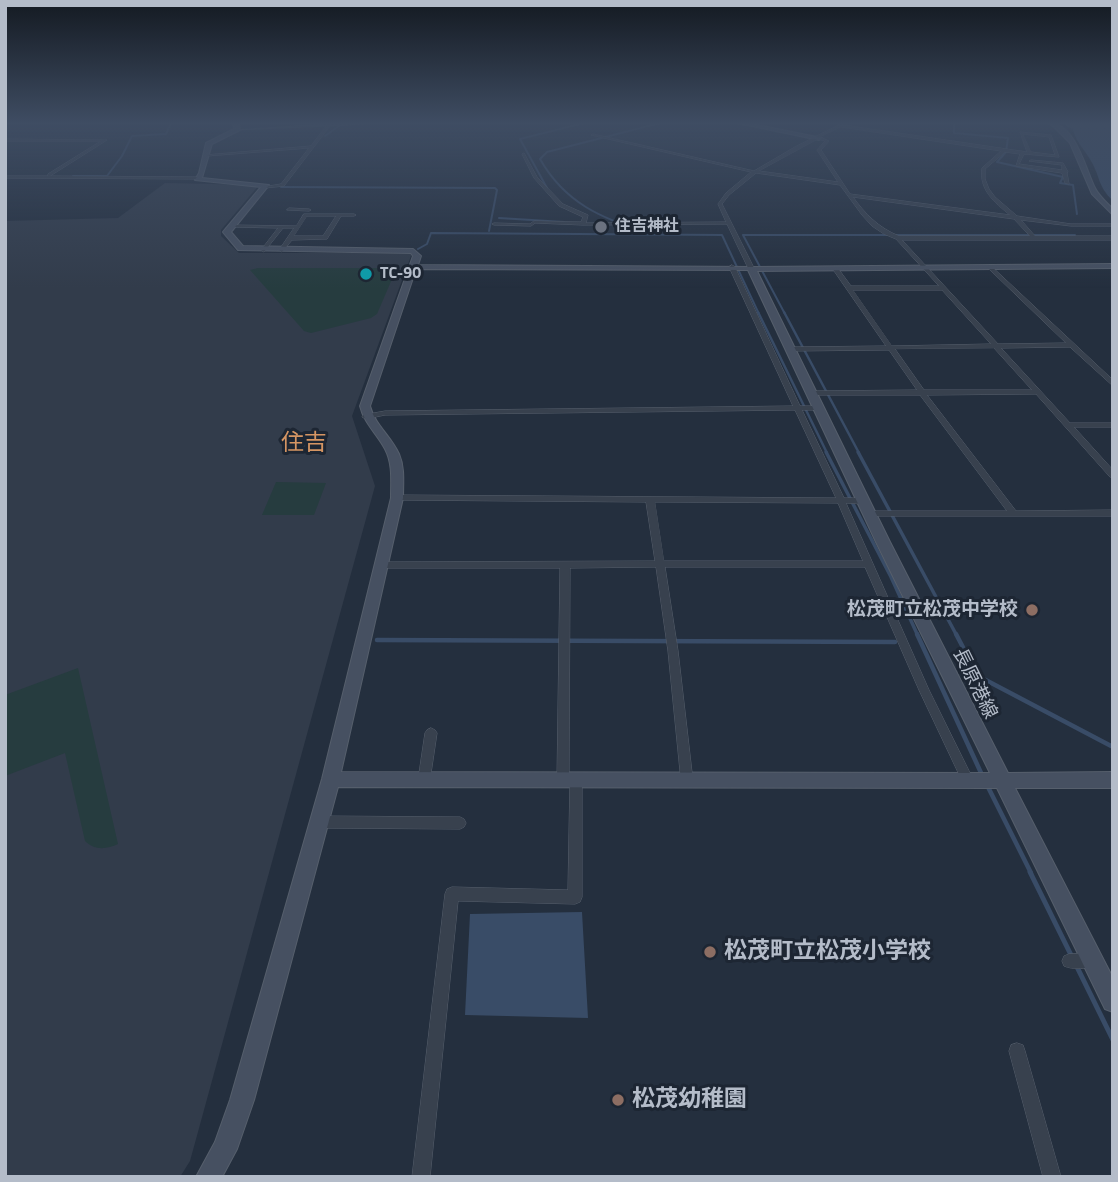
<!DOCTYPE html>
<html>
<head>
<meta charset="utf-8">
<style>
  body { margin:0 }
  #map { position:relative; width:1118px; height:1182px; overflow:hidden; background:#242f3e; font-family:"Titillium Web",sans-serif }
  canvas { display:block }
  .frame { position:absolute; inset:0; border:7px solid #b4bcc9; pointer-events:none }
</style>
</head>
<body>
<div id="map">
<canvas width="1118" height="1182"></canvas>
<div class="frame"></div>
</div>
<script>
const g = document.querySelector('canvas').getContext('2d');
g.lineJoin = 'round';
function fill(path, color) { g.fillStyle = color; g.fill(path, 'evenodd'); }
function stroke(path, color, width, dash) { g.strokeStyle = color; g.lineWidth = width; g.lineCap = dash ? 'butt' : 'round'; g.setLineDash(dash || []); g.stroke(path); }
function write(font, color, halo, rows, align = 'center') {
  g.font = font + ' "Titillium Web","Noto Sans JP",sans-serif'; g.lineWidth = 6; g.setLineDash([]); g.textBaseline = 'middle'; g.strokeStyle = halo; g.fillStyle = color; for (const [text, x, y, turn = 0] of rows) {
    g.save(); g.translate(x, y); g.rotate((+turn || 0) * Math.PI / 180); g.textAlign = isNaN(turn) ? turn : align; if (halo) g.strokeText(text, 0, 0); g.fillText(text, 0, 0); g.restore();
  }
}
fill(new Path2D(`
  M165 183 259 185 221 230V236L239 253H412L352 416 375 486 190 1161 180 1177H5V221L118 218Z`), '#323c4b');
fill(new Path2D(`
  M258 268H379L392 279 377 314 371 318 311 333 304 331 250 270Z
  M276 482 326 483 314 515H262Z
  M78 668 118 844C107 849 95 851 85 841L65 753 5 776V695Z`), '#263c3f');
fill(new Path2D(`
  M1062 123H1113V201C1097 185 1101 178 1091 161 1085 150 1076 142 1073 130Z
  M582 912 588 1018 465 1015 470 914Z`), '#394c67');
stroke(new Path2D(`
  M954 123V133L1008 138 1006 152 997 162 1063 177 1060 183 1073 185 1077 214
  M1047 123 1053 126
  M325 136 343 123
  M73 176H107L122 156 132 136 166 134 171 123
  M281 187 495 188 497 190 489 231
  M547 188 520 139 584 123
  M499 218 564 222
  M649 233C602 219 565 203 540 159L547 152 660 123
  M418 249 427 244 431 233 722 235 759 314
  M785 314 743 235H1075`), '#394c67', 2);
stroke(new Path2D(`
  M758 312 827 453
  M784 312 859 453`), '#394c67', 2.5);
stroke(new Path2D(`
  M826 452 891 577 918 636
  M858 452 957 636`), '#394c67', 3.5);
stroke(new Path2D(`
  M917 634 982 775
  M956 634 978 676 1113 747
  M377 640 895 642
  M987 785 1031 873`), '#394c67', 4.5);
stroke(new Path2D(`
  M1030 872 1072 957
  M1077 967 1113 1040`), '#394c67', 5);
const street = new Path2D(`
  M5 123H11L5 125Z
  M329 123H375L330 126 284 186 265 188 263 187 281 184 309 148 207 156 205 155 311 146 326 126 235 130 328 124Z
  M843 123H848L844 125 1027 152 1020 132 1051 135 1059 157 1024 154 1019 164 1062 170V165L1029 161 1031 160 1063 163 1068 172 1067 173 1069 184 1065 183 1062 173 1016 166 1020 154 1005 152 985 169V179L989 189 995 197 1017 216 1071 224H1113V226H1071L1021 220 1035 236H1113V240H902L998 344 1066 343 988 268 987 267 990 265 1113 380V386L1070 347 1001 348 1070 423H1113V427H1074L1113 470V477H1110L1036 394 927 395 1016 511 1113 510V516H867L866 514 870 511H1007L920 395H810L806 393 810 391 917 390 889 350 790 351 787 349 790 347 886 346 832 268 833 267H837L851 286H939L896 239 884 234 872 226 862 215 840 185 756 173 729 195 722 204 754 268 751 270 748 268 727 224 583 225 535 223 531 226 494 225 492 224 494 223 530 224 534 221 581 222 583 217 559 206 534 178 522 154 524 153 537 177 563 204 588 215 586 223 726 222 718 204 726 193 751 172 591 135 593 134 754 171 795 147ZM841 127 1001 151 982 168C979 190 994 202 1010 215L850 194 821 150 829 141 820 137ZM1023 134 1049 137 1055 155 1031 152ZM818 139 825 141 817 150 838 182 759 171ZM853 197 1014 219 1030 236H899C879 228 865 214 853 197ZM853 290H942L991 344 892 346ZM994 348 1032 390H924L895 349Z
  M5 139 107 140 50 176 199 177 201 178 199 179 5 178V176H48V174L101 141H5Z
  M289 208 309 209 311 210 309 211 287 210Z
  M304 214H354L356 215 354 216H341L327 239 292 240 282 252 279 250 294 228H283L264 252 261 250 278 228 232 227 230 226 232 225 296 226ZM307 216H336L323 236H294Z
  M732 265 735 267 800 406H817L821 408 817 410H802L844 498H863L867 501 863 504 846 503 929 690 974 781 972 785 968 786 964 785 919 690 865 567H665L678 651 693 781 691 785 687 786 683 785 681 781 668 651 656 567 570 568 569 780 567 784 563 785 559 784 557 780 560 568H381L376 565 381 562 655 561 646 502 394 500 393 498 394 496 397 495 836 498 795 410 385 415 366 419 362 417 363 415 385 411 793 406 729 267ZM655 502 838 503 863 561H664Z
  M431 728 435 730 437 733 430 780 428 784 424 785 420 784 418 780 425 733 427 730Z
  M576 774 580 775 582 779V897L580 902 575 904 458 901 430 1177H412L445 894 447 889 452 887 568 890 570 779 572 775Z
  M317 816 460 817 464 819 466 823 464 827 460 829 317 828 313 826 311 822 313 818Z
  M1092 953 1097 955 1099 960 1097 965C1088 969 1073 970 1064 966L1062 961 1064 956 1069 954Z
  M1017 1043 1023 1045 1025 1051 1061 1177H1043L1009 1051 1011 1045Z`);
const secondary = new Path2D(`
  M233 123H239L240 130 212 144 202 178 269 185 231 232 243 246 413 249 421 256 418 265 754 267 1113 264V268L757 271 890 542 1008 773 1113 772V788H1015L1113 978V1012L1105 1009 997 788 338 787 254 1100 237 1149 222 1177H196L215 1142 230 1100 322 779 391 498C391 481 393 464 385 449 377 434 364 423 360 406L413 256 411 253 238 250 223 232 261 187 195 180 199 173 206 143 234 129ZM416 269 748 270 876 542 990 773 341 772 403 498C403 483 405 468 399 454 391 436 375 425 370 406Z
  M737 123H748L822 138 819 140Z
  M1050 123C1075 123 1086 170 1095 188 1099 196 1106 202 1113 209V215L1092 194 1070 143Z`);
stroke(street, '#565f6c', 1);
stroke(secondary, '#565f6c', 2);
fill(street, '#38414e');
fill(secondary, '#465061');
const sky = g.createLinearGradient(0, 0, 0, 288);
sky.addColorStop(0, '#141a22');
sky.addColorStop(0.43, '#3f4d63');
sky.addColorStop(1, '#3f4d6300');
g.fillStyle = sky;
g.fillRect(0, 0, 1118, 288);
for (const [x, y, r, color] of [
  [601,227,7,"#6b7280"],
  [366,274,7,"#0f9aa8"],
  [1032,610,7,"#8d6e63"],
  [710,952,7,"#8d6e63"],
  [618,1100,7,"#8d6e63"]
]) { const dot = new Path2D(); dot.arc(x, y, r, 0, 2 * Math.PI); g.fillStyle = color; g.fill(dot); stroke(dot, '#1d2633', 2.5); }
write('bold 16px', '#b4bcc9', '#1d2633', [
  ["住吉神社",615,227],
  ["TC-90",380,274]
], 'left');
write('bold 19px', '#b4bcc9', '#1d2633', [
  ["松茂町立松茂中学校",1018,610]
], 'right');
write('19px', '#b4bcc9', '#1d2633', [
  ["長原港線",974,684,64]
]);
write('23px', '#d59563', '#1d2633', [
  ["住吉",304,444]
]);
write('bold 23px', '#b4bcc9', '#1d2633', [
  ["松茂町立松茂小学校",724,952],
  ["松茂幼稚園",632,1100]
], 'left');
</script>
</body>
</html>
